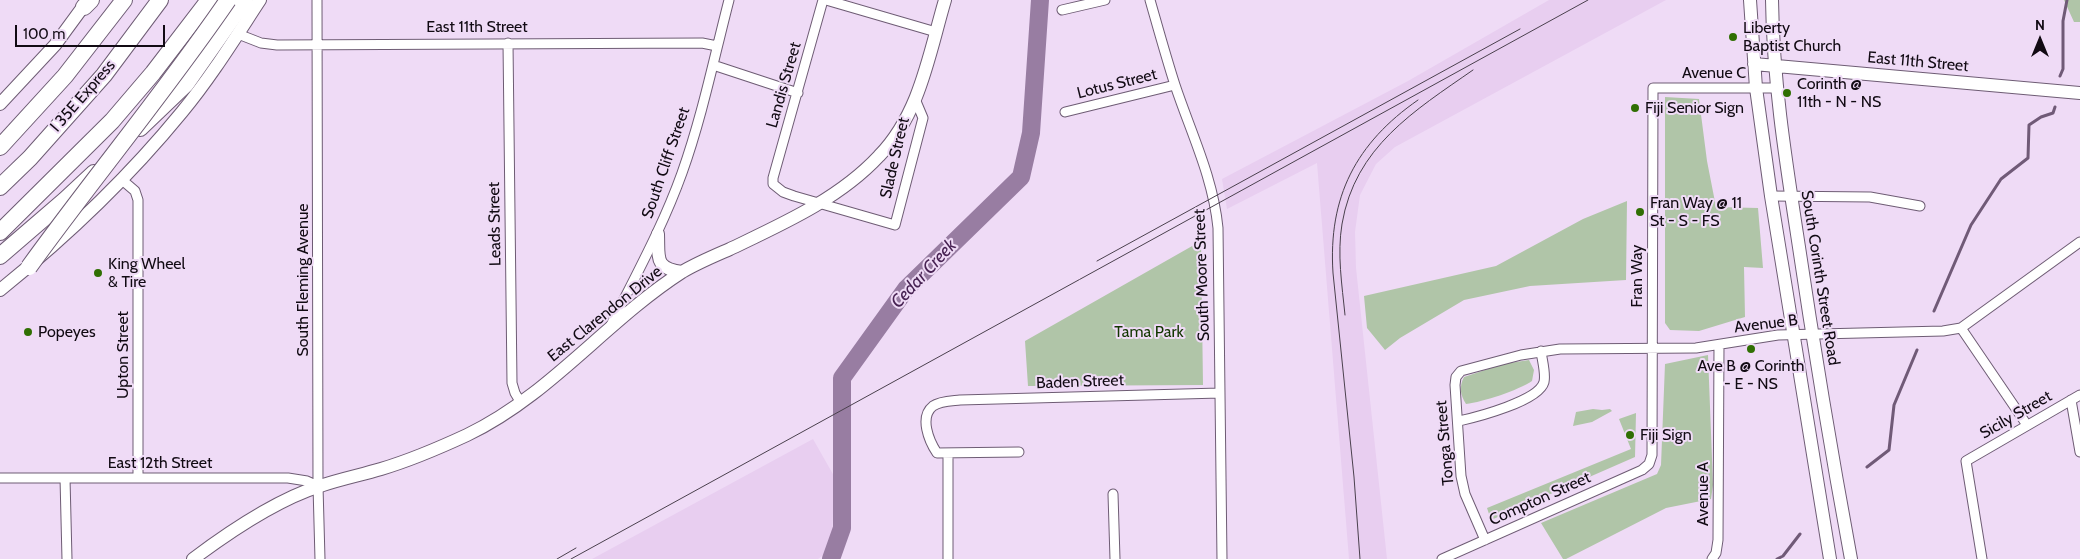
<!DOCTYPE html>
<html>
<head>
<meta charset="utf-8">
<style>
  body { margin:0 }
  #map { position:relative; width:2080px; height:559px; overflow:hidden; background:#efdbf6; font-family:Cabin,sans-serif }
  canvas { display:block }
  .north { position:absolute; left:2015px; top:15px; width:50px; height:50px; -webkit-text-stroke:4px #efdbf6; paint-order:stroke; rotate:0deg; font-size:14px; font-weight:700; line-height:20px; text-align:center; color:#110a13 }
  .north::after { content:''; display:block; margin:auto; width:18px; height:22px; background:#110a13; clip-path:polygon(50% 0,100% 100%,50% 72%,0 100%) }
  .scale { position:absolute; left:15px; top:25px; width:150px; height:22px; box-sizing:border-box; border:2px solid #110a13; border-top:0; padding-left:6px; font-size:15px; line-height:18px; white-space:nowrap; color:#110a13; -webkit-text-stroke:4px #efdbf6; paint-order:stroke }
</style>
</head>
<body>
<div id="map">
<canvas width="2080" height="559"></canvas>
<div class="north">N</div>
<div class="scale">100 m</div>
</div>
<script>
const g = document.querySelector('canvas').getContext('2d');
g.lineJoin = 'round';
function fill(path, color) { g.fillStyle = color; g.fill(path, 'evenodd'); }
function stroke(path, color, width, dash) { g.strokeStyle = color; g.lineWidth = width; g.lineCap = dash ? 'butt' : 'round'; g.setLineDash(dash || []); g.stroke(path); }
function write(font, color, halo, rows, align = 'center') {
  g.font = font + ' Cabin,sans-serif'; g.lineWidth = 4; g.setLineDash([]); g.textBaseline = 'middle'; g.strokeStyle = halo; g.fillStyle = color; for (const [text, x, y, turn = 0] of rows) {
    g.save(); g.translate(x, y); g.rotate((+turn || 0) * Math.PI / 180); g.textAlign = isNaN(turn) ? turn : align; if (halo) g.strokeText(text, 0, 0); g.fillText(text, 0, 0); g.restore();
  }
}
fill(new Path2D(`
  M1549 0H1666L1395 147 1376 164 1360 195 1355 232 1356 268 1387 559H1349L1317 163 1227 209 1222 179 1408 81Z
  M813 439 834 476 832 548 818 559H592Z`), '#e8cef0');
fill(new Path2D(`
  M2064 0H2080V22H2074Z
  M1665 97 1699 99 1707 161 1716 207 1758 208 1763 268 1744 267 1745 317 1699 331 1670 330 1665 323Z
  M1627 201 1626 280 1530 286 1464 300 1400 338 1385 350 1367 328 1364 296 1496 266 1583 219Z
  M1201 241 1203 385 1028 386 1025 341Z
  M1708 355 1713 485 1711 499 1666 508 1566 559H1563L1541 523 1657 474 1661 465 1665 364Z
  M1529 360 1534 370 1532 381C1519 390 1483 402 1466 404 1460 394 1459 387 1464 377L1503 364Z
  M1593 409 1602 410 1610 409 1612 411 1592 422 1573 426 1576 412Z
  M1636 413 1635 457 1491 520 1487 508 1631 449 1619 419Z`), '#b0c5a8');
stroke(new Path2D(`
  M2060 76 2063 69V21L2067 0
  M1934 311 1971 225 2001 179 2028 158 2029 125 2041 117 2053 113 2055 107
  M1867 467 1889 450 1894 405 1917 350
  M1777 559 1783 556 1800 534`), '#705a77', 3);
stroke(new Path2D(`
  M831 559 842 528V378L906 289 1021 177 1031 133 1040 0`), '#987da2', 18);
const street = new Path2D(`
  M317 0 318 486 320 559
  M823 0 773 178V184L783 192 794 196 895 225 923 118 915 99
  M826 0 936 32
  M1150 0C1158 28 1166 57 1175 85 1191 133 1213 177 1218 228L1222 559
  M1062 10 1105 0
  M238 34 261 43 277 45 702 43 717 46
  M508 43 512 383 515 393 521 403
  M713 65 798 93
  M1065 112 1175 85
  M121 179 135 191 138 200V477
  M1771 196 1870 197 1920 206
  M611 325C636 275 663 226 682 173 702 117 714 58 729 0
  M1961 328 2027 425
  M2071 400 2080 452
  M1459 421C1477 417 1539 401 1544 382 1546 373 1542 360 1541 351
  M1019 452 937 453C929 441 919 417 933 406 940 401 952 401 960 400L1220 393
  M948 454V559
  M0 478H288L307 481 318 486
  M65 478 67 559
  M1113 494 1115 559
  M1485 540 1465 494 1461 476 1455 385 1456 377 1461 371 1521 355 1560 349 1696 348 1778 335 1943 331 1961 328 2080 242
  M1442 559 1642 470 1649 464 1652 455 1653 88H1776
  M1712 559 1716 553 1718 540 1719 345
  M1982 559 1966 461 2080 395`);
const secondary = new Path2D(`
  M1750 0 1756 88 1771 196 1830 559
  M1772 0C1773 79 1785 156 1797 234 1813 342 1831 451 1851 559
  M1754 64 2080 93
  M0 104 55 45 88 0
  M658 234C659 258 654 268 682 272
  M0 290C66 237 128 178 182 112 211 77 235 38 260 0
  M193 559C229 532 276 500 320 486 340 479 361 475 381 469 411 460 439 448 467 435 549 396 606 321 682 272 697 263 714 256 730 249 782 224 839 199 879 156 920 114 929 54 945 0`);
const highway = new Path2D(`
  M84 7 91 0
  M140 128 186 84 245 0
  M0 147 65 76 124 0
  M0 187 30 158 104 75 160 0
  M0 232 112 121 153 73 209 0
  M0 256 65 200 94 173`);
stroke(street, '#6e5c74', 11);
stroke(secondary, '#6e5c74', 14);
stroke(highway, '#6e5c74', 18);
stroke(street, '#fff', 9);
stroke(secondary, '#fff', 12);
stroke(highway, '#fff', 16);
stroke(new Path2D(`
  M1097 261 1520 29
  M1345 315C1342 285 1337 254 1342 224 1355 147 1414 111 1473 70
  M557 559 576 548
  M571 559 1588 0
  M1360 559 1354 477 1333 273C1328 197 1356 143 1418 100`), '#4a404d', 1);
const highwayBridge = new Path2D(`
  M29 267C94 177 165 92 228 0`);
stroke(highwayBridge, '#6e5c74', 18, []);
stroke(highwayBridge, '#fff', 16);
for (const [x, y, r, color] of [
  [1733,37,5,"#306f03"],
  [1787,93,5,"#306f03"],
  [1635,108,5,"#306f03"],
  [1640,212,5,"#306f03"],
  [98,273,5,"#306f03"],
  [28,332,5,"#306f03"],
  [1751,349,5,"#306f03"],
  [1630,435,5,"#306f03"]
]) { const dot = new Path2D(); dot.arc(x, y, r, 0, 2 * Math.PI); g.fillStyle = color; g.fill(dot); stroke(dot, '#efdbf6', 2); }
write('16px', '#110a13', '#efdbf6', [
  ["East 11th Street",477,27],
  ["East 11th Street",1918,62,5],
  ["Avenue C",1714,73],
  ["Lotus Street",1117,84,-14],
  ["Landis Street",784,85,-74],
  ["I 35E Express",83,96,-49],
  ["Slade Street",895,158,-77],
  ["South Cliff Street",666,163,-71],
  ["Leads Street",495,224,-91],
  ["South Moore Street",1202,275,-92],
  ["Fran Way",1637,276,-90],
  ["South Corinth Street Road",1820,278,81],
  ["South Fleming Avenue",303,280,-90],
  ["East Clarendon Drive",605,314,-39],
  ["Avenue B",1766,324,-7],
  ["Upton Street",123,355,-90],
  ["Baden Street",1080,382,-2],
  ["Sicily Street",2016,415,-30],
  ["Tonga Street",1445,443,-95],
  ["East 12th Street",160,463],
  ["Avenue A",1703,494,-90],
  ["Compton Street",1540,499,-24]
]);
write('16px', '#110a13', '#efdbf6', [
  ["Liberty",1743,28],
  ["Baptist Church",1743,46],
  ["Corinth @",1797,84],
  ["11th - N - NS",1797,102],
  ["Fiji Senior Sign",1645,108],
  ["Fran Way @ 11",1650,203],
  ["St - S - FS",1650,221],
  ["King Wheel",108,264],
  ["& Tire",108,282],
  ["Popeyes",38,332],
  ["Ave B @ Corinth",1751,366,"center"],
  ["- E - NS",1751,384,"center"],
  ["Fiji Sign",1640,435]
], 'left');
write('16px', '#123600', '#efdbf6', [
  ["Tama Park",1149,332]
]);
write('italic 18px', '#472252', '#efdbf6', [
  ["Cedar Creek",924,274,-47]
]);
</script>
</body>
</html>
